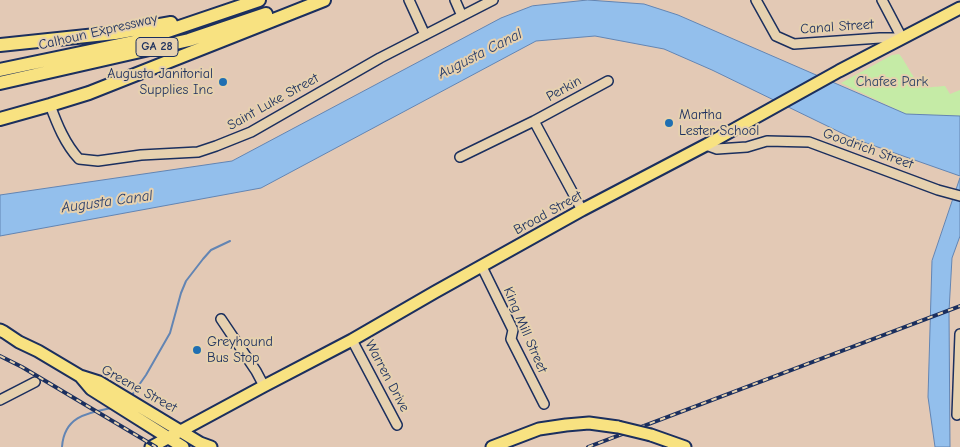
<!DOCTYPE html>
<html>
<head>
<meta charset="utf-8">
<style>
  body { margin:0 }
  canvas { display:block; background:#e3c9b5 }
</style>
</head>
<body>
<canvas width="960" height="447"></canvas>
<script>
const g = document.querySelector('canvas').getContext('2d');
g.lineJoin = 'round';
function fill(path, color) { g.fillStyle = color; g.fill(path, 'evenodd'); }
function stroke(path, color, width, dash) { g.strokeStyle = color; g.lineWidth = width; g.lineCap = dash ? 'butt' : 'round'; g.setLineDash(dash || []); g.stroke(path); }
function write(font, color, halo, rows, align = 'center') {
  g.font = font + ' "Comic Neue",sans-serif'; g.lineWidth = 4; g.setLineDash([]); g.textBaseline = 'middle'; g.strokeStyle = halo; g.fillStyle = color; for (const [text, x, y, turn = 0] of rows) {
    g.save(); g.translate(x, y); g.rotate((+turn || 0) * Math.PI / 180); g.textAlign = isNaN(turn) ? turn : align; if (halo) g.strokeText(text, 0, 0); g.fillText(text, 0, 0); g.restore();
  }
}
fill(new Path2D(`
  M899 54C907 63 914 83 925 87 930 88 940 86 945 86L950 94 960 90V116L906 114 841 83 892 55Z`), '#c5eba6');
const water = new Path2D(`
  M588 0 644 4 678 15 906 114 960 116V176L852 138 712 70 664 49 595 36 536 41 261 188 0 236V195L232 161 501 18 532 6Z
  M960 178V236L952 258 949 311 950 447H935L928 397 932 261Z`);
fill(water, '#93bfec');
stroke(water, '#6385b3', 1);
stroke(new Path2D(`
  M130 396 132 395 146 375 170 333 181 293 186 281 203 259 211 250 230 241
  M62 447C64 417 86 413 111 408`), '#6385b3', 2);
const minor = new Path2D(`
  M409 0 425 35
  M455 0 462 16
  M756 0 776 36 794 44 880 38H901
  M882 0 902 38
  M50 105C57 124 65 144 79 159L98 161 141 155 198 152 216 146 251 132 380 58 493 0
  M534 121 582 210
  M706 145 717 149 747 147 767 141 809 142 938 190 960 196
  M460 157 534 121 608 81
  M482 267 513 330 511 339 544 404
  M221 319 256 371 264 386
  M352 340 397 425
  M0 400 35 382
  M957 415 960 334`);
const major = new Path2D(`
  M0 330 4 332 19 342 38 351 80 376 99 382 200 443 211 447
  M80 376 91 389 183 447
  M651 435 685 447
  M151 447 264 386 352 340 435 292 582 210 706 145 839 71 960 8
  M492 447 539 429 566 425 589 423 618 427`);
const highway = new Path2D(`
  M0 45 115 33 171 23
  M0 70 138 41 259 0
  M0 83 189 40 266 14
  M0 119 50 105 89 93 324 0`);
stroke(minor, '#1b2f5e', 12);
stroke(major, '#1b2f5e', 15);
stroke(highway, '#1b2f5e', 16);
stroke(minor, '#e6d1af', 9);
stroke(major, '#f8e281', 11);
stroke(highway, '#f8e281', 12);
const rail = new Path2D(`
  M0 356 22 367 156 447
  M588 447 960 306`);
stroke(rail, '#1b2f5e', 4);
stroke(rail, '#e6d1af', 2, [5.5]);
const majorBridge = new Path2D(`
  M618 427 651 435`);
stroke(majorBridge, '#1b2f5e', 15, []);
stroke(majorBridge, '#f8e281', 11);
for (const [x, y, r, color] of [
  [223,82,5,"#1f6fb2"],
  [669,123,5,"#1f6fb2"],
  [197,350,5,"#1f6fb2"]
]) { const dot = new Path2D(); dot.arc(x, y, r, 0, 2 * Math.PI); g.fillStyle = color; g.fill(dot); stroke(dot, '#e6d1af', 2); }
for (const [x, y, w] of [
  [157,47,42]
]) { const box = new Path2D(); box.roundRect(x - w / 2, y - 9.5, w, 19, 4); g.fillStyle = '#e6d1af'; g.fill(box); stroke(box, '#1b2f5e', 1); }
write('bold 12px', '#1b2f5e', null, [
  ["GA 28",157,47]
]);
write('14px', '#1b2f5e', '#e6d1af', [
  ["Canal Street",837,27,-4],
  ["Calhoun Expressway",98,32,-13],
  ["Perkin",564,89,-29],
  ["Saint Luke Street",273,102,-29],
  ["Goodrich Street",868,149,20],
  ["Broad Street",548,213,-29],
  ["King Mill Street",525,330,67],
  ["Warren Drive",387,376,62],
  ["Greene Street",139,389,29]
]);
write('14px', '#1b2f5e', '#e6d1af', [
  ["Augusta Janitorial",213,74,"right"],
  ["Supplies Inc",213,90,"right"],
  ["Martha",679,115],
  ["Lester School",679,131],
  ["Greyhound",207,342],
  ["Bus Stop",207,358]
], 'left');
write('14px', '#2c4265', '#e6d1af', [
  ["Chafee Park",892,82]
]);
write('italic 15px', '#273d6c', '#e6d1af', [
  ["Augusta Canal",480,54,-27],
  ["Augusta Canal",107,202,-8]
]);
</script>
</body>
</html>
